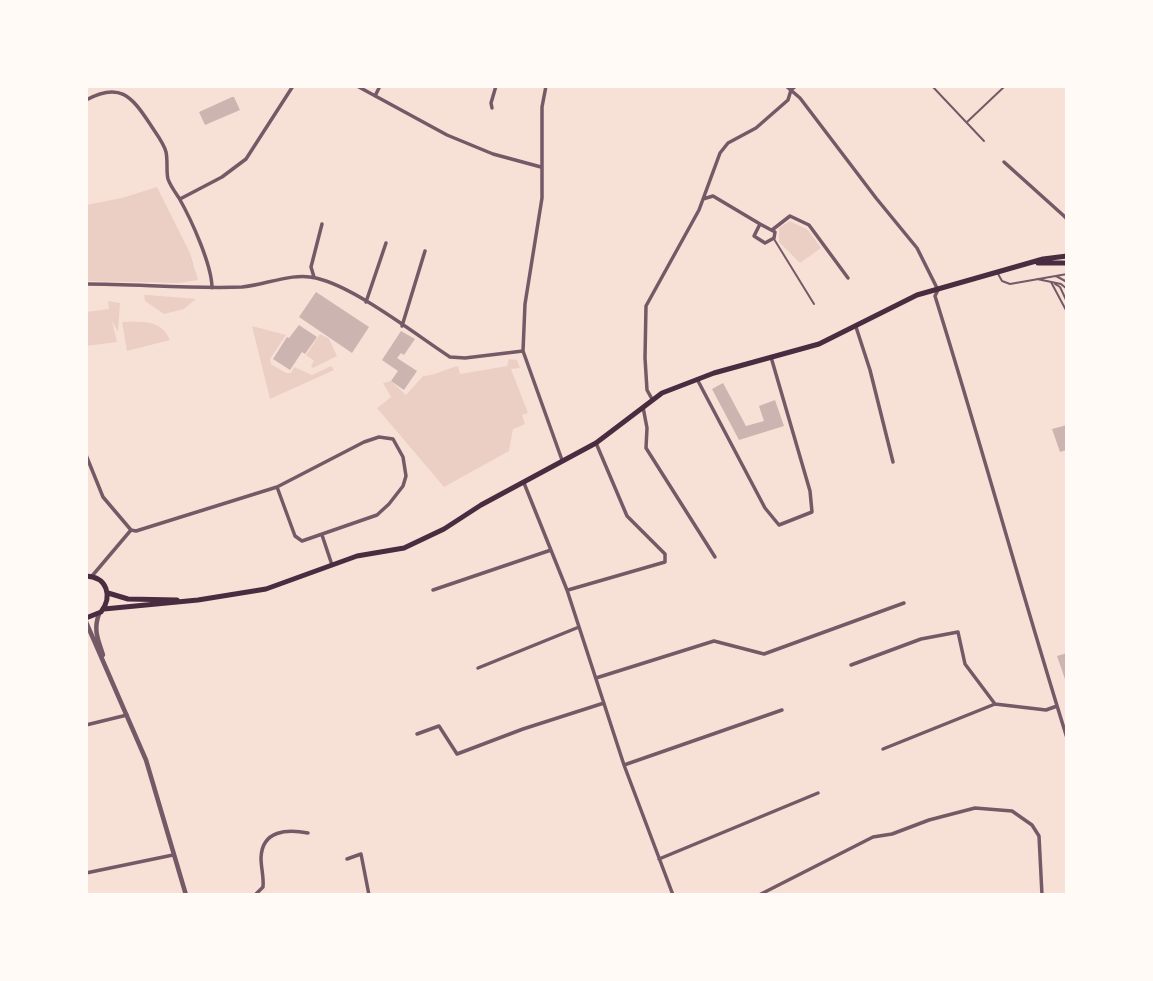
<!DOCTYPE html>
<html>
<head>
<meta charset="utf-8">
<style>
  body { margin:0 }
  #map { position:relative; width:1153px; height:981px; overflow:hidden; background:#f7e1d7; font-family:"Source Sans 3",sans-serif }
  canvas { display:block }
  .frame { position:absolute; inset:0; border:88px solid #fffaf5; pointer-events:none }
</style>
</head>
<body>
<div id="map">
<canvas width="1153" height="981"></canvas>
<div class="frame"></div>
</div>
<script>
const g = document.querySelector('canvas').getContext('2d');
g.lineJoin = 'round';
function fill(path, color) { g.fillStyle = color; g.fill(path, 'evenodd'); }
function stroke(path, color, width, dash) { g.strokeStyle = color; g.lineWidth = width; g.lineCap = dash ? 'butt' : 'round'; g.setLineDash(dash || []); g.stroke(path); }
fill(new Path2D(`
  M157 187 190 253 198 280 179 283 86 281V205L122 198Z
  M790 221 808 230 821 248 800 263 779 242V228Z
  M144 295H148L196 299 184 309 164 314 145 301Z
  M108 301 120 303 118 332 112 321 117 342 86 346V312L109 309Z
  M122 322C142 322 161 319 170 340L127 351Z
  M252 326 286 335 270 359 271 364 286 373H291L294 367 312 375 331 366 334 370 270 399Z
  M320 334 329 339 337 356 313 368 311 366 314 361 306 355Z
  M509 359 517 360 520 368 511 369 528 413 522 415 525 424 513 429 509 451 444 487 377 408 391 397 383 383 391 381 406 395 423 376C437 375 445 369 458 366L460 374 507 366Z`), '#ebcfc5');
fill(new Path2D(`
  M232 97H234L240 110 205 125 199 112Z
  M316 292 369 327 352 353 299 317Z
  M299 325 317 337 305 354 302 352 290 370 273 359 287 337 289 338Z
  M401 331 415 339 404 355 401 353 397 358 417 371 404 390 391 381 398 371 382 360Z
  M723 383 746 426 764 421 759 406 775 400 784 426 739 440 712 389Z
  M1067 425V450L1060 452 1052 429Z
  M1067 653V685L1057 656Z`), '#ccb4b1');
stroke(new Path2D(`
  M932 86 984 141
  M967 122 1005 86
  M774 239 814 304
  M997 272 1002 281 1010 284 1067 274
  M1056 276 1067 282
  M1037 279 1061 284 1067 289
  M1051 282 1067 312
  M1055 284 1060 287 1067 302`), '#755966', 2);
stroke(new Path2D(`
  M357 86 447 135 493 154 541 167
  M546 86 542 107V198L525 304 523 351 562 460
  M786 86 800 98 876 198 917 248 938 290 935 296C981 443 1021 591 1067 738
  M375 96 380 86
  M86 100C119 82 131 95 150 124 155 132 164 143 166 152 168 161 166 171 168 179 170 185 175 192 179 198 191 219 212 265 212 288
  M492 108 491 103 496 86
  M1004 162 1064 216 1067 219V231
  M180 199 222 177 246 159 293 86
  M703 199 713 196 760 224 754 236 765 243 774 238 775 232 760 224
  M772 230 790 216 809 225 848 278
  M314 277 311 267 322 224
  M86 284C138 284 190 289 242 287 265 285 293 272 316 278 355 287 415 334 450 357L465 358 523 351
  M366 302 386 243
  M402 326 425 251
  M856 327 870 370 893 462
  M697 379 765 508 779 525 812 512 810 491 771 357
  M652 399 647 390 645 358 646 306 699 210 720 153 728 143 756 128 788 100 791 90 796 86
  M643 407 647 428 646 448 715 557
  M86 455 103 497 131 530 136 531 277 487 364 442 379 437 393 439 403 457 406 476 403 486 389 504 377 515 302 541 295 536 277 487
  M524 483 567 590 624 765 673 895
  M322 535 332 565
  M92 576 131 530
  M433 590 551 550
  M568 590 665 562V554L627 516 596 443
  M851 665 921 639 958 632 965 664 995 704
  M478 668 579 627
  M596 678 714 641 764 654 904 603
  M86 725 127 715
  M417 734 439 726 457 754 523 729 604 703
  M883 749 995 704 1046 710 1057 706
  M624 765 782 710
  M347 859 361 854 369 895
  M659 859 818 793
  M86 873 173 855
  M255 895 263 887C264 877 261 868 261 858 262 830 287 829 308 833
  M759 895 873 837 892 834 929 820 975 808 1012 811 1032 825 1039 836 1042 895`), '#755966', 3.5);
stroke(new Path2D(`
  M99 614C93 630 98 639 103 655
  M86 622 146 760 186 895`), '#755966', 4.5);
stroke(new Path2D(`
  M1038 263H1067
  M86 576C107 577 113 596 101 612L86 618
  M108 593 128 599 177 600
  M104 609 198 600 266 589 357 556 404 548 444 529 481 505 596 443 662 393 714 373 819 344 917 295 1043 259 1067 256`), '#4a2c40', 5);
</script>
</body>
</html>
